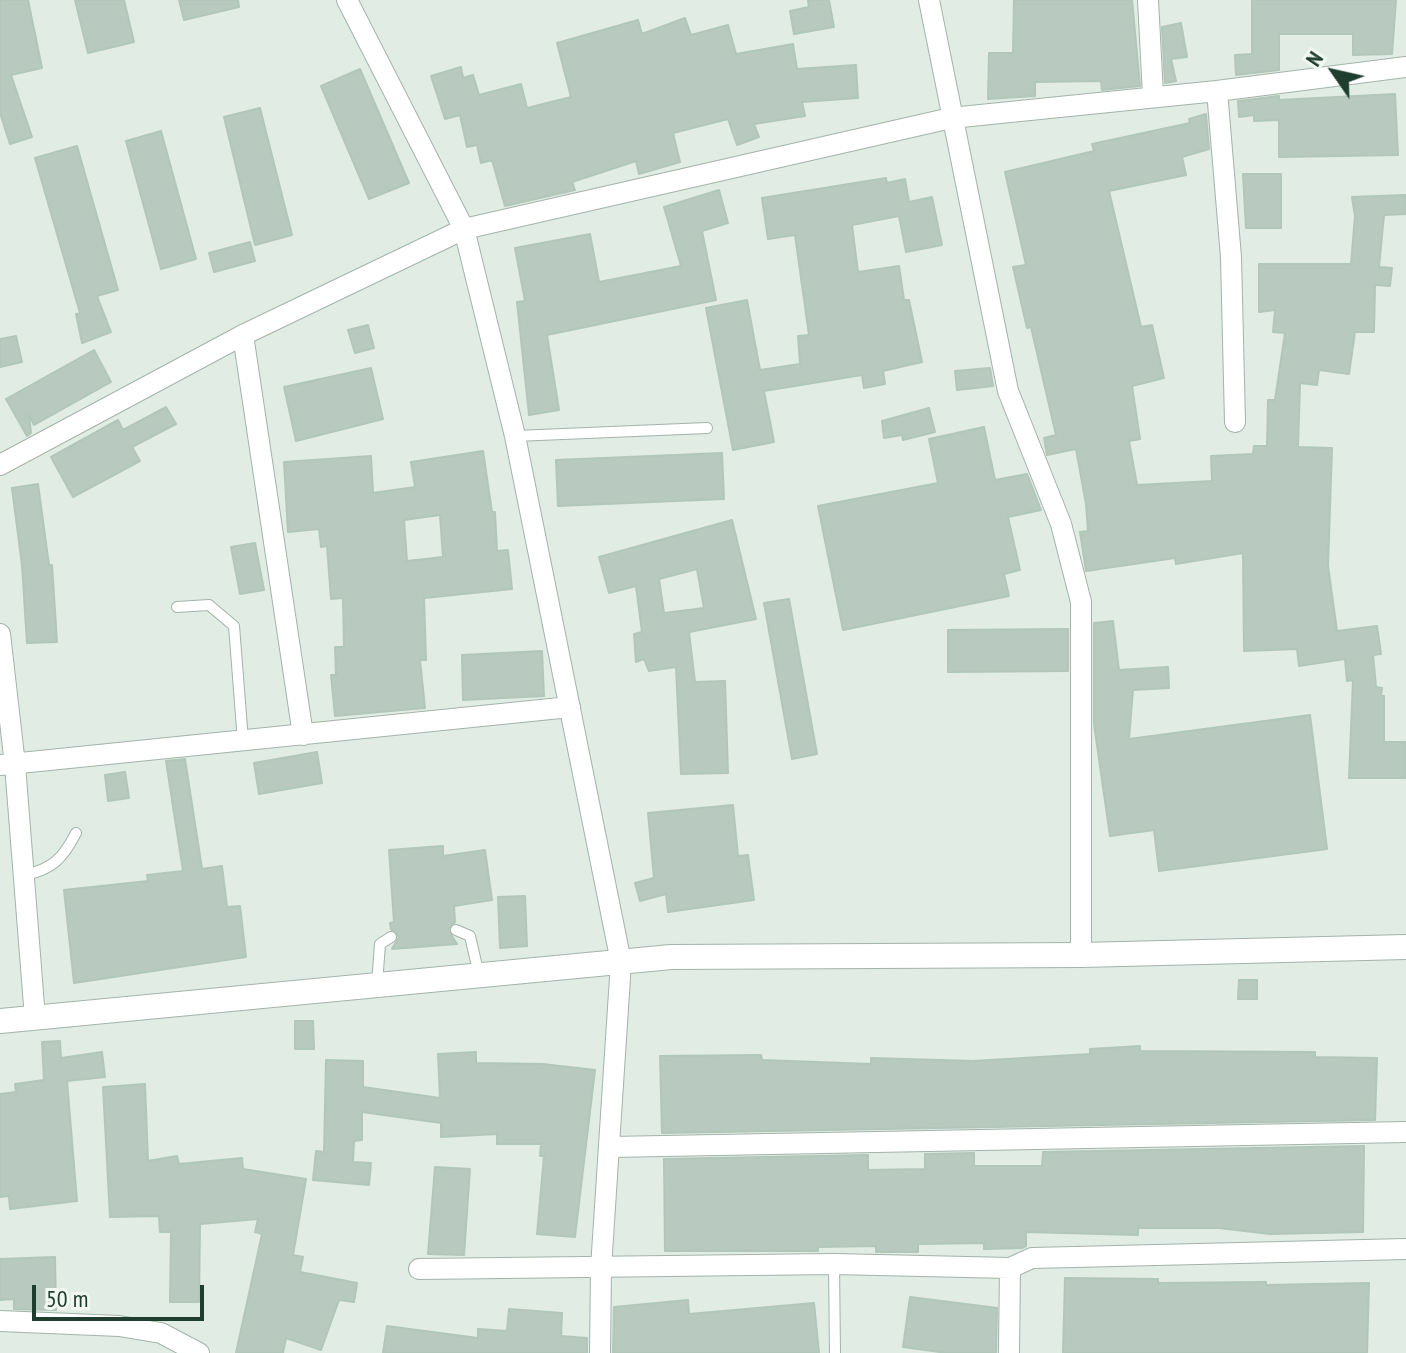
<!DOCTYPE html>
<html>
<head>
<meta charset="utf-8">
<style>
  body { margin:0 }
  #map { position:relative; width:1406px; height:1353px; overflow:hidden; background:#e0ece4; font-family:"PT Sans Narrow",sans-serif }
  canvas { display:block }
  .north { position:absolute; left:1294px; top:32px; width:80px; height:80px; -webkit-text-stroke:6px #f1f8f3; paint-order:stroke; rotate:304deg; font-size:22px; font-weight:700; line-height:32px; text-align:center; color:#203e2f }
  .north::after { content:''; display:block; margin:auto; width:28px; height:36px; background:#203e2f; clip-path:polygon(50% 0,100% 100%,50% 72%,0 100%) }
  .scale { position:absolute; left:32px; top:1285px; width:172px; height:36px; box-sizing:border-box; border:4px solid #203e2f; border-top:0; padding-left:10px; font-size:24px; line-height:28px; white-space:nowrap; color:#203e2f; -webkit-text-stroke:6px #f1f8f3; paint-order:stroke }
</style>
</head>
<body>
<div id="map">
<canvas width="1406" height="1353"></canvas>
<div class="north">N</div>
<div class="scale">50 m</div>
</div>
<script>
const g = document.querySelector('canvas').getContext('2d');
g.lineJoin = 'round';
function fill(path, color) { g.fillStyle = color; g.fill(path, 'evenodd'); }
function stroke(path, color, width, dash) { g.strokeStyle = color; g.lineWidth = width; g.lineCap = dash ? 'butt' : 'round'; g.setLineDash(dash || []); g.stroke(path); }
const building = new Path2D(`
  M0 0H28L42 68 11 75 32 137 10 144 0 113Z
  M75 0H124L134 42 88 53Z
  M179 0H238L239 7 184 20Z
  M808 0H829L834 27 794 34 790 11 809 7Z
  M1014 0H1132L1140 86 1102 90 1101 81 1035 82V96L988 99 989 53H1013Z
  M1252 0H1396L1392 54 1353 55V34H1279V70L1236 75 1235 55 1252 54Z
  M685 18 691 35 728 25 736 54 793 44 797 69 856 65 858 98 802 102 805 116 754 124 759 137 737 145 728 119 673 133 680 162 639 174 636 161 572 182 575 190 505 206 492 160 481 163 477 145 467 147 460 115 445 119 431 76 461 67 463 78 473 75 479 95 521 84 527 108 571 97 557 43 638 20 642 34Z
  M1181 23 1187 57 1171 59 1176 81 1165 83 1162 27Z
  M360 69 409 183 369 199 321 86Z
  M1395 94 1398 155 1279 157V120L1254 121V115L1239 117 1238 101 1279 96V100Z
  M260 108 292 235 255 245 224 117Z
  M1206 114 1209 149 1182 157 1186 175 1109 191 1141 327 1152 325 1164 378 1132 386 1140 439 1129 441 1137 485 1212 481 1211 456 1253 454 1254 446H1267L1268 400H1275L1285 333 1273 332 1275 310 1259 312V264H1351L1355 216 1352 197 1406 195V214L1384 215 1379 267 1392 268 1390 286 1375 285 1374 332H1355L1349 374 1319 370 1317 385 1300 383 1298 447 1332 448 1328 566 1337 631 1377 626 1381 654 1373 655 1376 687 1382 688 1381 696H1384V742H1406V778H1349L1353 680 1347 681 1345 659 1299 666 1297 649 1244 651 1243 553 1176 564 1175 558 1086 571 1080 532 1088 531 1086 504 1076 449 1047 455 1044 438 1056 435 1031 327 1027 328 1013 267 1026 265 1005 172 1094 151 1092 144 1190 123 1189 119Z
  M161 131 196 259 161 269 126 141Z
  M77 146 118 290 97 296 111 332 82 343 76 314 80 313 35 158Z
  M1243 174H1281V228H1246Z
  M886 178 887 183 905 179 909 202 932 197 942 245 906 252 899 216 852 225 858 272 899 266 904 300H909L922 362 883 371 885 384 864 388 862 375 764 391 774 442 733 450 706 308 747 300 760 370 800 364 798 336 809 335 795 235 768 239 762 198Z
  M719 190 728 223 702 231 716 300 547 335 559 410 529 415 517 302 525 301 515 248 590 234 599 282 681 266 664 207Z
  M250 242 255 261 214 272 209 253Z
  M368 325 374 348 355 353 348 330Z
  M16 336 22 362 0 367V339Z
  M94 350 111 382 34 425 29 415 31 433 27 436 6 399Z
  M371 368 383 419 296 441 284 387Z
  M990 368 993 386 957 390 955 371Z
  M166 407 176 424 132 447 140 461 73 497 51 457 118 420 123 430Z
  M929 408 935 432 903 440 902 435 884 438 882 421Z
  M984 427 995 480 1027 474 1041 510 1008 517 1020 570 1004 574 1009 596 843 630 818 506 938 483 929 439Z
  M483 451 492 512H495L497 551 508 550 512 589 424 598 426 660H420L425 708 335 716 331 675H336L335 647H344L343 598 331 599 327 546 321 547 319 529 288 532 284 462 371 456 373 493 415 487 411 462ZM440 515 443 557 407 561 404 520Z
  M722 453 724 499 558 506 556 460Z
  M38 484 49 565H52L57 642 27 643 22 565 12 488Z
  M732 520 756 619 689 632 695 682 725 681 728 773 681 774 676 667 649 671 644 659 636 662 634 634 642 632 636 586 609 593 599 557ZM697 569 704 608 664 613 659 579Z
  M255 543 264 590 240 594 231 547Z
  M789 599 817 754 792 759 764 603Z
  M1113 621 1119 670 1168 667 1169 688 1133 690 1129 739 1310 715 1327 849 1159 871 1154 830 1110 836 1094 724V623Z
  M1068 629V671L948 672V630Z
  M542 651 544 696 463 700 462 655Z
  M317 752 322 783 259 794 254 763Z
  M185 759 202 869 222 866 227 907 240 906 246 957 74 983 64 890 148 881 147 875 183 871 166 761Z
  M125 772 129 798 108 801 105 775Z
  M733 805 738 856 748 855 754 900 668 912 666 894 640 901 635 883 654 878 648 813Z
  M443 846V856L485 850 492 900 454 906 455 922 448 930 457 944 392 949 399 937 391 929 390 923 394 922 389 850Z
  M525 896 527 946 500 948 498 897Z
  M1239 980H1257V999H1238Z
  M295 1021H313L314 1049H295Z
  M60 1041 61 1058 102 1052 105 1077 67 1081 77 1201 10 1209 9 1196 0 1197V1094L16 1092 15 1084 44 1080 42 1042Z
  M1140 1046V1051L1315 1052V1057L1377 1058 1375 1120 662 1133 660 1056 761 1055 762 1060 871 1064V1058L973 1061 1090 1054V1049Z
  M476 1052V1063L543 1064 595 1070 575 1237 537 1234 544 1156H540L541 1144H497V1134L441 1137V1123L362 1112V1140L354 1141 353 1162 371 1163 369 1185 313 1180 316 1151 324 1152 326 1060 363 1061V1087L440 1098 438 1054Z
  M145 1084 148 1161 177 1156 179 1164 242 1158 243 1169 306 1179 293 1255 303 1257 300 1272 357 1283 354 1302 339 1300 321 1350 286 1338 283 1353H236L262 1234 255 1232 258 1219 200 1224 199 1302H170L171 1232H160L159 1216 110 1217 103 1087Z
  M1364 1146 1363 1232 1270 1234 1219 1228H1138V1235L1026 1232V1246L1022 1248 984 1249V1243L918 1244V1252H876V1246L818 1247V1251H665L664 1159 868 1155V1170L925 1169V1154L974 1153V1166H1042L1043 1152Z
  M435 1167 470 1169 464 1255 428 1254Z
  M55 1257 56 1310 14 1309V1299L0 1300V1259Z
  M1065 1278 1158 1279V1283L1266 1282V1285L1369 1283 1367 1353H1063Z
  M910 1297 997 1308 996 1353H947L903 1347Z
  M688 1300 689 1314 814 1303 819 1353H613L614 1307Z
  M509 1309 562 1313 561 1336 587 1338V1353H383L387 1326 478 1338V1329L507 1331Z`);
fill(building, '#b8cabf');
stroke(building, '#b2c6ba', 2);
const service = new Path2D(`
  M515 436 707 428
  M177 607 209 605 234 626 243 741
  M25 875C53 869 63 858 76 833
  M456 930 470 936 479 975
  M377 984 380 944 391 937
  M834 1264 835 1353`);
const minor = new Path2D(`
  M347 0 464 229 515 436 621 962 601 1268 600 1353
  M929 0 1008 391 1061 524 1081 602V955
  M1148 0 1153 95
  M1217 91 1231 257 1235 422
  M243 335 303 735
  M0 465 243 335 464 229 951 118 1217 91 1406 67
  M0 634 15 765 35 1018
  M0 765 570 707
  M611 1147 1406 1132
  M419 1269 834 1264 1010 1268 1032 1258 1406 1249
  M0 1321 119 1326 161 1333 199 1353
  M1009 1353 1010 1268`);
const tertiary = new Path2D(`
  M0 1021 671 957 1081 955 1406 947`);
stroke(service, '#a3b4aa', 12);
stroke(minor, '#a3b4aa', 22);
stroke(tertiary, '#a3b4aa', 26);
stroke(service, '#fff', 10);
stroke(minor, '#fff', 20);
stroke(tertiary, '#fff', 24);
</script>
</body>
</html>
